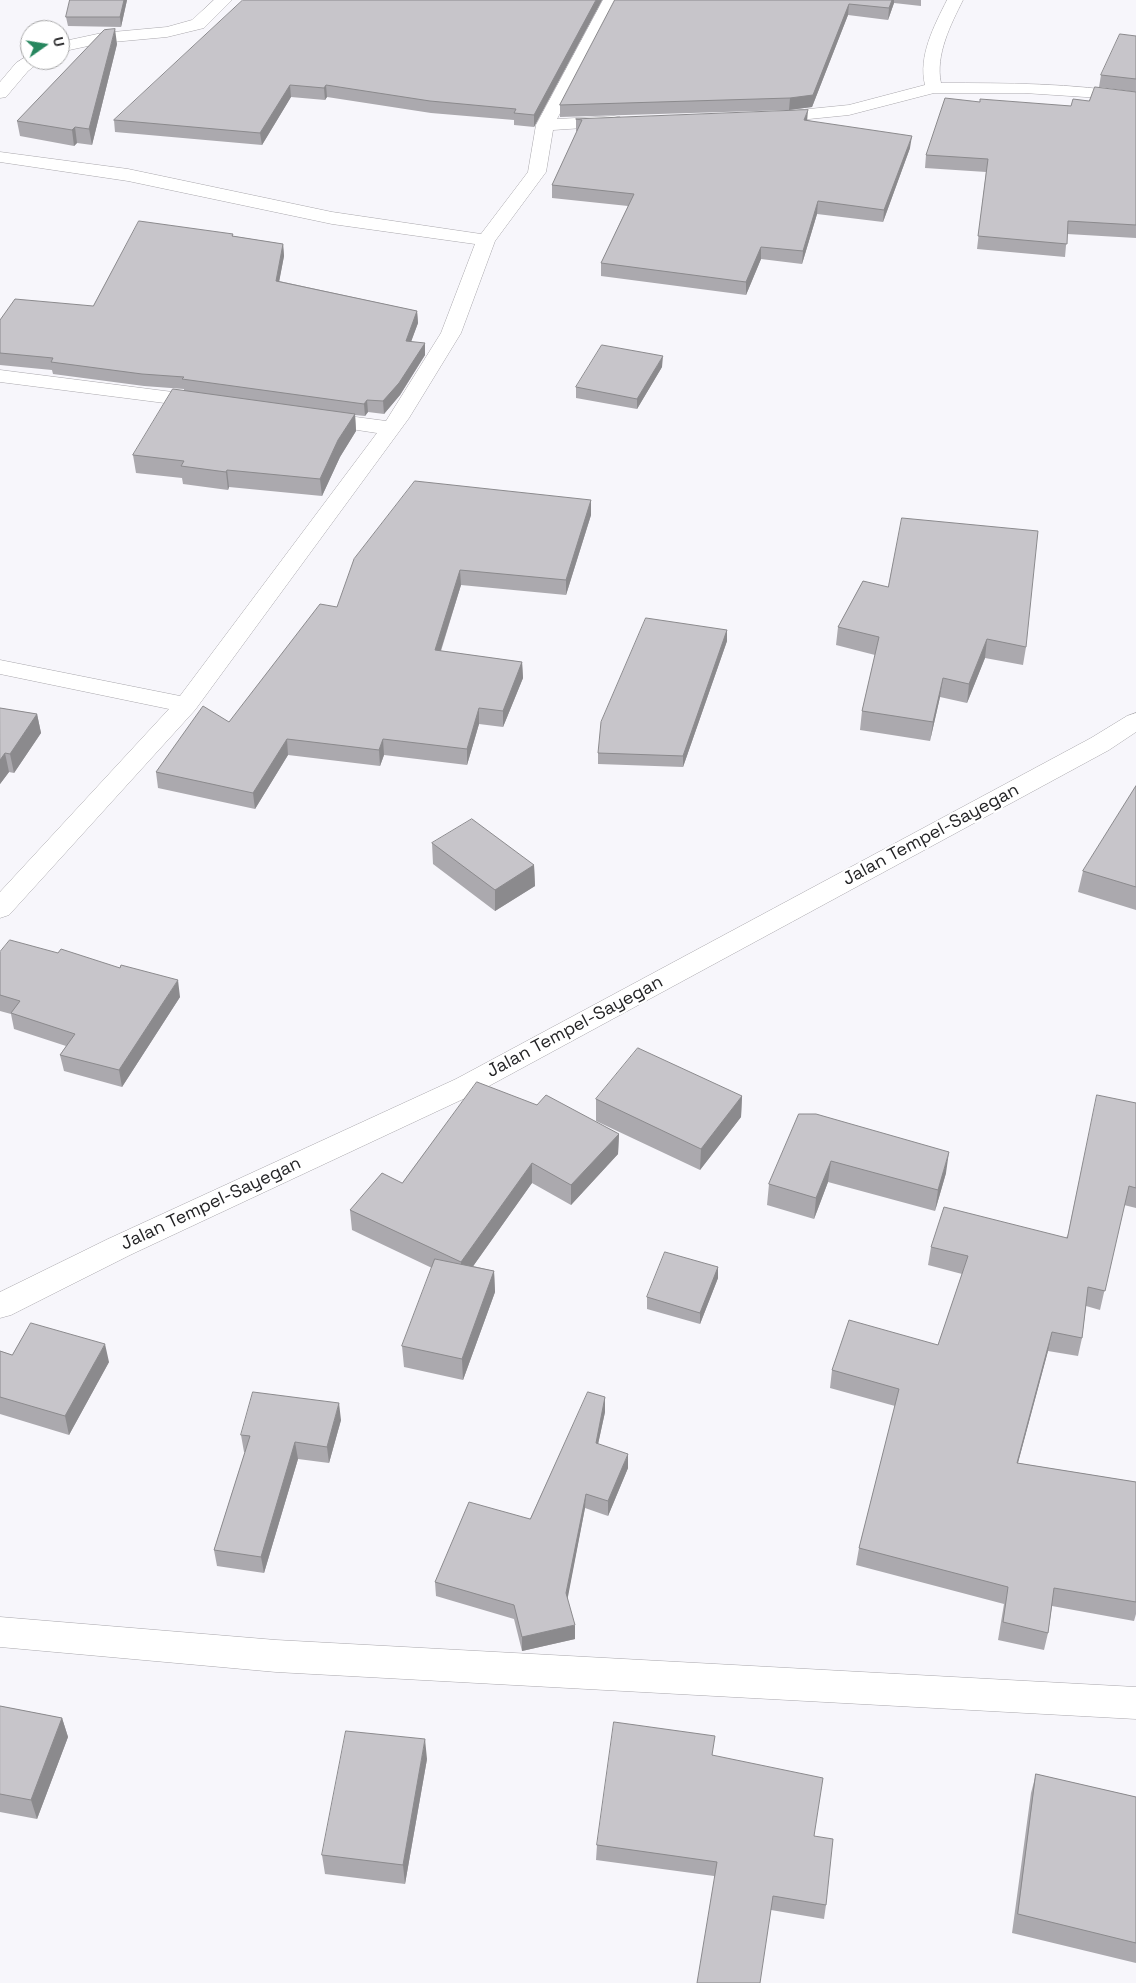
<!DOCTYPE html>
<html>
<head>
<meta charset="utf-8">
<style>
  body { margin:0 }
  #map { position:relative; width:1136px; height:1983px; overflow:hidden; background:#f7f6fb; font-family:"Space Grotesk",sans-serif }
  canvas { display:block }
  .north { position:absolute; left:20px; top:20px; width:50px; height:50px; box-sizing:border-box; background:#fff; border:1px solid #a7a7a8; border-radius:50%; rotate:77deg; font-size:14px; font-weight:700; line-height:20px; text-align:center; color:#242426 }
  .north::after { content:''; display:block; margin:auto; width:18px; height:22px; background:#26865e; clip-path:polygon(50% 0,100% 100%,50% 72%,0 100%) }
</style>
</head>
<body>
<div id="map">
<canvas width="1136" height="1983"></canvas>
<div class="north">U</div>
</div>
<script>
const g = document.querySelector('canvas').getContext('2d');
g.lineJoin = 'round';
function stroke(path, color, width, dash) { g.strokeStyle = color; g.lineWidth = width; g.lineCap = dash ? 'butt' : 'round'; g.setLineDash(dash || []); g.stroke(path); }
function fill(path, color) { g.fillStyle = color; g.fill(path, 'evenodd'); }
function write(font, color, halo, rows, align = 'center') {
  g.font = font + ' "Space Grotesk",sans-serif'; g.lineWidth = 4.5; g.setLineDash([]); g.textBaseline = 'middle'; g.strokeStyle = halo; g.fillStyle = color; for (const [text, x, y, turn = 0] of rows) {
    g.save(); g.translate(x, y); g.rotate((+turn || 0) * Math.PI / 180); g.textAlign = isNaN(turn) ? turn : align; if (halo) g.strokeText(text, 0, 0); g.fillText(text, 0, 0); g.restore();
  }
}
const street = new Path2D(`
  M214 0H232L204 28 167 37 102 43 60 52V42L102 33 167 27 192 20Z
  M603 0H619L557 119 614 116 620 117 623 121 620 125 614 126 553 130 546 172 495 241 461 333 409 418 195 710 9 915 0 918V892L169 709 0 674V660L180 696 377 433 318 424 311 422 307 418 311 414 318 412 386 421 441 333 475 244 332 224 128 181 0 162V152L128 169 332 212 481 234 528 172 536 125Z
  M947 0H963C951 24 935 55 941 83 1007 83 1072 83 1136 94V104L1101 98 1024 93H934L849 115 769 123 763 122 760 118 763 114 769 113 849 105 925 85C918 56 934 26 947 0Z
  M27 56H30V60H42L28 71 6 97 0 98V82L16 63Z
  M0 370 204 396 211 398 214 402 211 406 204 408 0 382Z`);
const secondary = new Path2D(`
  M1136 713V732L1109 750 476 1093 130 1255 11 1315 0 1318V1292L108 1239 456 1079 1091 738 1127 716Z
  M0 1617 276 1640 1136 1687V1719L276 1672 0 1647Z`);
stroke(street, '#a9a7ac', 1);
stroke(secondary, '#a9a7ac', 1);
fill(street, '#fff');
fill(secondary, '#fff');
fill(new Path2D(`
  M70 0H127L121 27 68 26 66 17Z
  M602 0 534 127 514 125V120L431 113 327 97 325 100 291 97 262 145 115 132 114 120Z
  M615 0H921V6L894 3 888 20 848 15 812 107 789 110 560 117V105Z
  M1136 36V92L1099 87 1101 75Z
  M117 44 92 145 77 143 74 146 20 136 17 121Z
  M1136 92V238L1067 234 1065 257 977 249 986 172 925 168 926 155 980 102 1071 106 1089 101Z
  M576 119 807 120 910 148 883 222 817 214 802 264 761 259 746 295 601 276V263L628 206 552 198V185L577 131H576Z
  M233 234V236L283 244 284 256 279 281 417 311 418 323 411 341 425 355 400 395 384 414 368 412 365 416 355 415 356 431 340 457 322 496 229 487 228 490 183 484 182 478 136 473 133 455 184 390V389L144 386 53 374 52 370 0 365V320L93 306Z
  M662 367 637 409 576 398V387Z
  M591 500V515L566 595 461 585 441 651 522 662 523 678 503 727 479 724 467 765 384 755 380 766 288 755 255 809 158 788 156 772 229 722 337 607Z
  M863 581 1026 647 1023 665 985 658 967 703 940 697 930 741 860 730 862 711 875 655 836 645 838 627Z
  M727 630V641L683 767 598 764V753Z
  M0 708 37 714 41 733 14 773 9 772 0 784Z
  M1136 786V910L1078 892 1083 871Z
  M432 843 534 865 535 886 495 911 433 864Z
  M0 952 180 997 122 1087 64 1071 60 1055 66 1046 14 1029 11 1014 0 1011Z
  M742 1096 741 1117 700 1170 596 1121V1099Z
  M1136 1103V1208L1124 1205 1100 1310 1086 1306 1082 1338 1078 1356 1048 1351 1018 1463 1136 1482V1614L1134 1621 1052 1606 1048 1633 1044 1650 998 1640 1004 1604 856 1565 859 1548 895 1406 830 1388 832 1370 938 1345 962 1274 928 1265 931 1247 1066 1238Z
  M799 1114 946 1173 935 1211 828 1182 814 1219 767 1205 769 1184Z
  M619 1134 618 1154 571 1205 532 1183 473 1266 494 1271 495 1292 463 1380 404 1367 402 1346 432 1268 352 1230 350 1210 402 1183Z
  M718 1267V1278L700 1324 647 1309V1297Z
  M0 1351 12 1355 109 1362 69 1435 0 1414Z
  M605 1397V1412L598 1444 628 1468 608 1516 585 1508 567 1599 575 1639 522 1651 514 1619 436 1596 435 1582 530 1519Z
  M341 1420 329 1463 298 1459 264 1573 217 1566 214 1550 245 1452H244L241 1435Z
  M0 1706 62 1718 68 1737 37 1819 0 1812Z
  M713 1755 814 1836 826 1905 824 1919 771 1910 714 1876 596 1860 597 1845Z
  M427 1759 405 1884 325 1874 322 1855Z
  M1036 1774 1136 1797V1963L1012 1933 1031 1793Z`), '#aba9ae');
fill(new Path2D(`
  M124 0H127L121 27 120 17Z
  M596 0H602L534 127V115Z
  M892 0H894V3L888 20 889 8Z
  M849 4 848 15 812 107 789 110 790 98Z
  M115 29 117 44 92 145 89 129Z
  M290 85 291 97 262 145 260 133Z
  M326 85 327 97 325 100 324 88Z
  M808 110 807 122 804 120Z
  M75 127 77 143 74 146 72 130Z
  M912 136 910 148 883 222 884 210Z
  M818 201 817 214 802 264 803 251Z
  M283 244 284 256 277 293 276 281Z
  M761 247V259L746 295V282Z
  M417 311 418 323 407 353 406 341Z
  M425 343V355L400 395 384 414 383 401Z
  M663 356 662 367 637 409V399Z
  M367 400 368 412 365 416 364 404Z
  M355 414 356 431 340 457 322 496 320 479 338 440Z
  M227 470 229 487 228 490 226 472Z
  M591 500V515L566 595V580Z
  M460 570 461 585 436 665 435 650Z
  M727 630V641L683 767V756Z
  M987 639 985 658 967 703 969 684Z
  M522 662 523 678 503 727V711Z
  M943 678 940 697 930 741 933 722Z
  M479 708V724L467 765V749Z
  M37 714 41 733 14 773 10 754Z
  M287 739 288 755 255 809 253 793Z
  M383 739 384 755 380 766 379 750Z
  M5 753 9 772 0 784V760Z
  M534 865 535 886 495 911V890Z
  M178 980 180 997 122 1087 119 1070Z
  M742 1096 741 1117 700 1170 701 1149Z
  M619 1134 618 1154 571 1205V1185Z
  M949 1152 946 1173 935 1211 938 1190Z
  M831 1161 828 1182 814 1219 816 1198Z
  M532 1163V1183L462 1282 461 1262Z
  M718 1267V1278L700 1324V1313Z
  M494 1271 495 1292 463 1380 462 1359Z
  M1052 1332 1048 1351 1013 1481 1017 1463Z
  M105 1344 109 1362 69 1435 65 1416Z
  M605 1397V1412L595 1458 596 1443Z
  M339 1403 341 1420 329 1463 327 1447Z
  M295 1442 298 1459 264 1573 261 1557Z
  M628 1454V1468L608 1516V1501Z
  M586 1494 585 1508 566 1607V1593Z
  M575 1625V1639L522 1651V1637Z
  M62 1718 68 1737 37 1819 31 1800Z
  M425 1739 427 1759 405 1884 403 1865Z`), '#8b8a8d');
const building = new Path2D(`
  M70 0H124L120 17H66Z
  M243 0H596L534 115 514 113 516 109 430 101 326 85 324 88 290 85 260 133 114 120Z
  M615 0H892L889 8 849 4 813 95 790 98 560 105Z
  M115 29 89 129 75 127 72 130 17 121 104 30Z
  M1120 34 1136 36V79L1101 75Z
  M1095 87 1136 92V225L1068 221 1067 244 978 236 988 159 926 155 945 98 980 102V99L1071 106 1073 99 1089 101Z
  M808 110 804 120 912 136 884 210 818 201 803 251 761 247 746 282 601 263 634 194 552 185 582 120 576 119Z
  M139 221 233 234 232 236 283 244 276 281 417 311 406 341 425 343 399 383 383 401 367 400 364 404 182 379 184 377 142 374 51 362 53 358 0 353V320L15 299 93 306Z
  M602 345 663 356 637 399 576 387Z
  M173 389 355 414 338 440 320 479 227 470 226 472 181 466 184 461 133 455Z
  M415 481 591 500 566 580 460 570 435 650 522 662 503 711 479 708 467 749 383 739 379 750 287 739 253 793 156 772 203 706 229 722 320 604 337 607 354 559Z
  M902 518 1038 531 1026 647 987 639 969 684 943 678 933 722 862 711 879 637 838 627 863 581 888 587Z
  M646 618 727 630 683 756 598 753 601 722Z
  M0 708 37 714 10 754 5 753 0 760Z
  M1136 786V887L1083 871Z
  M472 819 534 865 495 890 432 843Z
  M10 940 58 953 61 949 120 968 121 965 178 980 119 1070 60 1055 75 1034 11 1013 20 1001 0 995V952Z
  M638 1048 742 1096 701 1149 596 1099Z
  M477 1082 537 1105 546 1095 619 1134 571 1185 532 1163 461 1262 350 1210 382 1173 402 1183Z
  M1097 1095 1136 1103V1188L1129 1186 1105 1291 1088 1287 1082 1338 1052 1332 1017 1463 1136 1482V1602L1054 1588 1048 1633 1003 1622 1008 1587 859 1548 899 1389 832 1370 849 1320 938 1345 968 1256 931 1247 944 1207 1067 1238Z
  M799 1114H816L949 1152 938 1190 831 1161 816 1198 769 1184Z
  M665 1252 718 1267 700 1313 647 1297Z
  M435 1259 494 1271 462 1359 402 1346Z
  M31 1323 105 1344 65 1416 0 1397V1351L12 1355Z
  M253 1392 339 1403 327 1447 295 1442 261 1557 214 1550 250 1436 241 1435Z
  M588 1392 605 1397 596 1443 628 1454 608 1501 586 1494 566 1593 575 1625 522 1637 514 1605 435 1582 469 1502 530 1519Z
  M0 1706 62 1718 31 1800 0 1794Z
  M614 1722 715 1736 712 1755 823 1778 814 1836 833 1839 826 1905 773 1896 760 1983H697L717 1862 597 1845Z
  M346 1731 425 1739 403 1865 322 1855Z
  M1036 1774 1136 1797V1943L1018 1914Z`);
fill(building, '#c7c5ca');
stroke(building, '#8b8a8d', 1);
write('18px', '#242426', '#fff', [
  ["Jalan Tempel-Sayegan",931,835,-28],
  ["Jalan Tempel-Sayegan",575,1027,-28],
  ["Jalan Tempel-Sayegan",211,1204,-25]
]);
</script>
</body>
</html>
